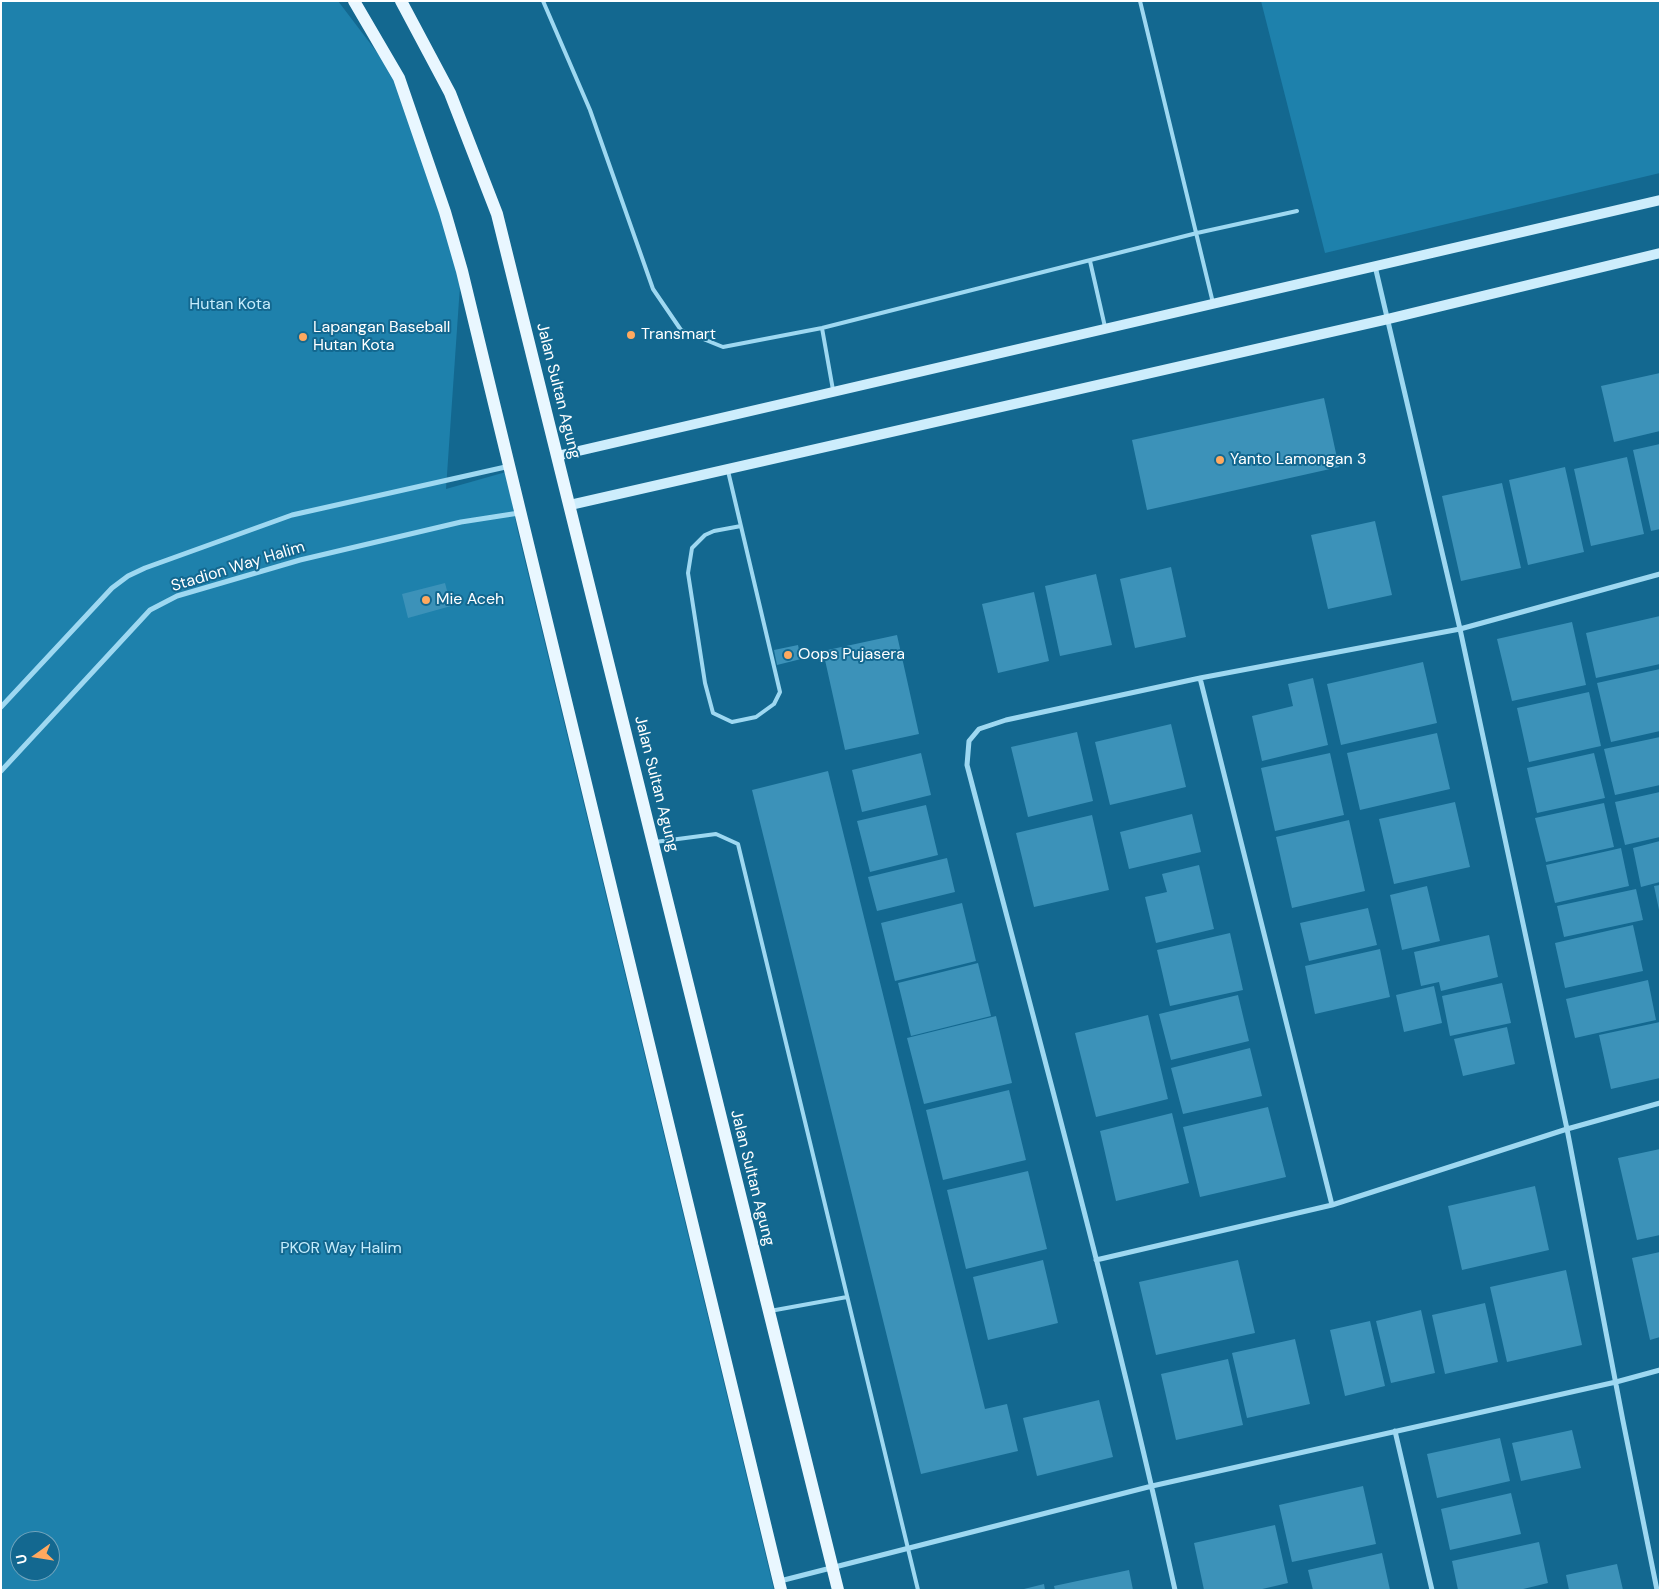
<!DOCTYPE html>
<html>
<head>
<meta charset="utf-8">
<style>
  body { margin:0 }
  #map { position:relative; width:1661px; height:1591px; overflow:hidden; background:#136890; font-family:"DM Sans",sans-serif }
  canvas { display:block }
  .frame { position:absolute; inset:0; border:2px solid #fff; pointer-events:none }
  .north { position:absolute; left:10px; top:1531px; width:50px; height:50px; box-sizing:border-box; background:#136890; border:1px solid #71a4bc; border-radius:50%; rotate:257deg; font-size:14px; font-weight:700; line-height:20px; text-align:center; color:#fff }
  .north::after { content:''; display:block; margin:auto; width:18px; height:22px; background:#ffa95f; clip-path:polygon(50% 0,100% 100%,50% 72%,0 100%) }
</style>
</head>
<body>
<div id="map">
<canvas width="1661" height="1591"></canvas>
<div class="frame"></div>
<div class="north">U</div>
</div>
<script>
const g = document.querySelector('canvas').getContext('2d');
g.lineJoin = 'round';
function fill(path, color) { g.fillStyle = color; g.fill(path, 'evenodd'); }
function stroke(path, color, width, dash) { g.strokeStyle = color; g.lineWidth = width; g.lineCap = dash ? 'butt' : 'round'; g.setLineDash(dash || []); g.stroke(path); }
function write(font, color, halo, rows, align = 'center') {
  g.font = font + ' "DM Sans",sans-serif'; g.lineWidth = 4; g.setLineDash([]); g.textBaseline = 'middle'; g.strokeStyle = halo; g.fillStyle = color; for (const [text, x, y, turn = 0] of rows) {
    g.save(); g.translate(x, y); g.rotate((+turn || 0) * Math.PI / 180); g.textAlign = isNaN(turn) ? turn : align; if (halo) g.strokeText(text, 0, 0); g.fillText(text, 0, 0); g.restore();
  }
}
fill(new Path2D(`
  M1 1H338L395 76 461 271 446 489 506 472 517 528 774 1590H1ZM20 1541H50V1571H20Z
  M1261 1H1660V173L1325 253Z`), '#1e81ac');
fill(new Path2D(`
  M1660 373V431L1614 442 1601 386Z
  M1324 398 1339 467 1147 510 1132 440Z
  M1660 444V529L1651 531 1633 450Z
  M1627 457 1644 534 1591 546 1574 469Z
  M1565 467 1584 552 1528 565 1509 480Z
  M1502 483 1521 568 1461 581 1442 496Z
  M1375 521 1392 595 1328 609 1311 535Z
  M1171 567 1186 637 1135 648 1120 579Z
  M1096 574 1112 645 1060 656 1045 586Z
  M445 583 451 606 408 618 402 594Z
  M1034 592 1049 661 998 673 982 604Z
  M1660 616V664L1596 678 1586 633Z
  M1572 622 1586 685 1512 701 1497 639Z
  M897 635 919 734 845 750 823 651Z
  M798 645 801 659 777 665 774 650Z
  M1423 662 1437 723 1341 745 1327 684Z
  M1660 669V731L1611 742 1597 683Z
  M1313 678 1328 745 1262 761 1252 716 1293 706 1288 684Z
  M1589 692 1601 746 1529 762 1517 708Z
  M1171 724 1186 787 1110 805 1095 742Z
  M1077 732 1093 801 1028 817 1011 747Z
  M1437 733 1450 789 1360 810 1347 753Z
  M1660 737V785L1615 795 1604 749Z
  M921 753 931 795 862 812 852 770Z
  M1330 753 1344 815 1275 831 1261 768Z
  M1594 753 1605 798 1537 813 1527 768Z
  M828 771 985 1409 1007 1404 1018 1451 921 1474 752 790Z
  M1660 792V837L1625 845 1615 802Z
  M1455 802 1470 867 1394 884 1379 819Z
  M1604 803 1614 847 1546 862 1535 818Z
  M926 805 938 855 870 872 857 821Z
  M1192 814 1201 852 1129 869 1120 832Z
  M1092 815 1109 890 1034 907 1016 833Z
  M1349 820 1365 891 1292 908 1276 837Z
  M1660 841V882L1641 887 1633 848Z
  M1621 848 1629 886 1555 903 1546 865Z
  M947 858 955 892 877 911 868 877Z
  M1199 865 1214 929 1156 943 1145 897 1167 892 1162 874Z
  M1660 885V910H1659L1654 886Z
  M1427 886 1440 941 1402 950 1390 895Z
  M1636 889 1643 920 1564 937 1557 906Z
  M962 903 976 961 895 981 881 923Z
  M1368 908 1377 945 1309 961 1300 923Z
  M1633 925 1643 971 1565 988 1555 943Z
  M1230 933 1243 990 1170 1006 1157 950Z
  M1489 935 1498 977 1441 991 1439 982 1421 986 1414 952Z
  M1380 949 1390 997 1315 1014 1305 966Z
  M978 963 991 1016 911 1036 898 983Z
  M1648 980 1656 1020 1575 1038 1566 999Z
  M1502 983 1511 1023 1450 1036 1442 996Z
  M1434 986 1442 1023 1404 1032 1396 995Z
  M1238 995 1249 1041 1171 1060 1159 1014Z
  M1148 1015 1168 1099 1096 1117 1075 1033Z
  M996 1016 1012 1083 924 1104 907 1038Z
  M1660 1022V1078L1611 1089 1599 1035Z
  M1507 1027 1515 1064 1463 1076 1454 1039Z
  M1250 1048 1262 1096 1183 1114 1171 1068Z
  M1009 1090 1026 1160 943 1180 926 1110Z
  M1268 1107 1286 1177 1200 1197 1183 1127Z
  M1172 1113 1189 1183 1116 1201 1100 1131Z
  M1660 1149V1235L1637 1240 1618 1158Z
  M1028 1171 1047 1249 966 1269 947 1190Z
  M1535 1186 1549 1250 1462 1270 1448 1206Z
  M1660 1252V1337L1650 1340 1632 1258Z
  M1043 1260 1058 1323 988 1340 973 1277Z
  M1238 1260 1255 1333 1156 1355 1139 1282Z
  M1566 1270 1582 1345 1507 1362 1490 1287Z
  M1485 1303 1498 1362 1445 1374 1432 1315Z
  M1421 1310 1435 1373 1391 1383 1376 1321Z
  M1370 1321 1385 1386 1345 1396 1330 1330Z
  M1295 1339 1310 1404 1247 1418 1232 1353Z
  M1228 1359 1243 1425 1176 1440 1161 1374Z
  M1099 1400 1113 1457 1037 1476 1023 1418Z
  M1572 1430 1581 1468 1521 1481 1512 1443Z
  M1500 1438 1510 1481 1437 1498 1427 1454Z
  M1363 1486 1376 1544 1292 1562 1279 1505Z
  M1511 1493 1521 1534 1450 1550 1441 1509Z
  M1275 1525 1288 1583 1258 1590H1204L1194 1543Z
  M1539 1542 1548 1583 1519 1590H1458L1452 1561Z
  M1382 1553 1390 1590H1313L1308 1570Z
  M1617 1564 1623 1590H1569L1566 1575Z
  M1129 1570 1133 1590H1055L1054 1586Z
  M1044 1584 1045 1590H1024V1589Z`), '#3c92b9');
stroke(new Path2D(`
  M543 1 590 110 653 289 681 330 723 347 822 328 1197 233 1297 211
  M1140 1 1213 303
  M1090 261 1105 327
  M822 328 833 390
  M728 471 780 692 774 704 756 717 732 722 713 713 705 683 688 573 692 548 705 535 714 531 741 526
  M655 842 716 834 738 844 918 1590
  M770 1311 847 1297`), '#9ed8f1', 4);
stroke(new Path2D(`
  M1375 266 1460 629 1567 1129 1623 1421 1657 1590
  M1200 678 1332 1205
  M1 707 112 588 128 576 145 568 292 515 510 466
  M1 771 150 610 177 596 300 560 461 522 519 513
  M1096 1260 1332 1205 1567 1129 1660 1103
  M1395 1431 1432 1590
  M780 1581 1152 1486 1616 1382 1660 1370
  M1175 1590C1114 1313 1039 1039 967 765L969 741 979 729 1006 720 1200 678 1460 629 1660 574`), '#9ed8f1', 5);
stroke(new Path2D(`
  M557 456 1660 200
  M570 505 1388 319 1660 253`), '#cdedfc', 10);
stroke(new Path2D(`
  M354 1 399 78 445 212 462 271 781 1590
  M401 1 450 93 497 214 838 1590`), '#e9f7ff', 12);
for (const [x, y, r, color] of [
  [631,335,5,"#ffa95f"],
  [303,337,5,"#ffa95f"],
  [1220,460,5,"#ffa95f"],
  [426,600,5,"#ffa95f"],
  [788,655,5,"#ffa95f"]
]) { const dot = new Path2D(); dot.arc(x, y, r, 0, 2 * Math.PI); g.fillStyle = color; g.fill(dot); stroke(dot, '#136890', 2); }
write('16px', '#c5ecfc', '#136890', [
  ["Hutan Kota",230,305],
  ["PKOR Way Halim",341,1249]
]);
write('16px', '#fff', '#136890', [
  ["Lapangan Baseball",313,328],
  ["Hutan Kota",313,346],
  ["Transmart",641,335],
  ["Yanto Lamongan 3",1230,460],
  ["Mie Aceh",436,600],
  ["Oops Pujasera",798,655]
], 'left');
write('16px', '#fff', '#136890', [
  ["Jalan Sultan Agung",558,391,76],
  ["Stadion Way Halim",238,567,-17],
  ["Jalan Sultan Agung",656,784,76],
  ["Jalan Sultan Agung",752,1178,76]
]);
</script>
</body>
</html>
